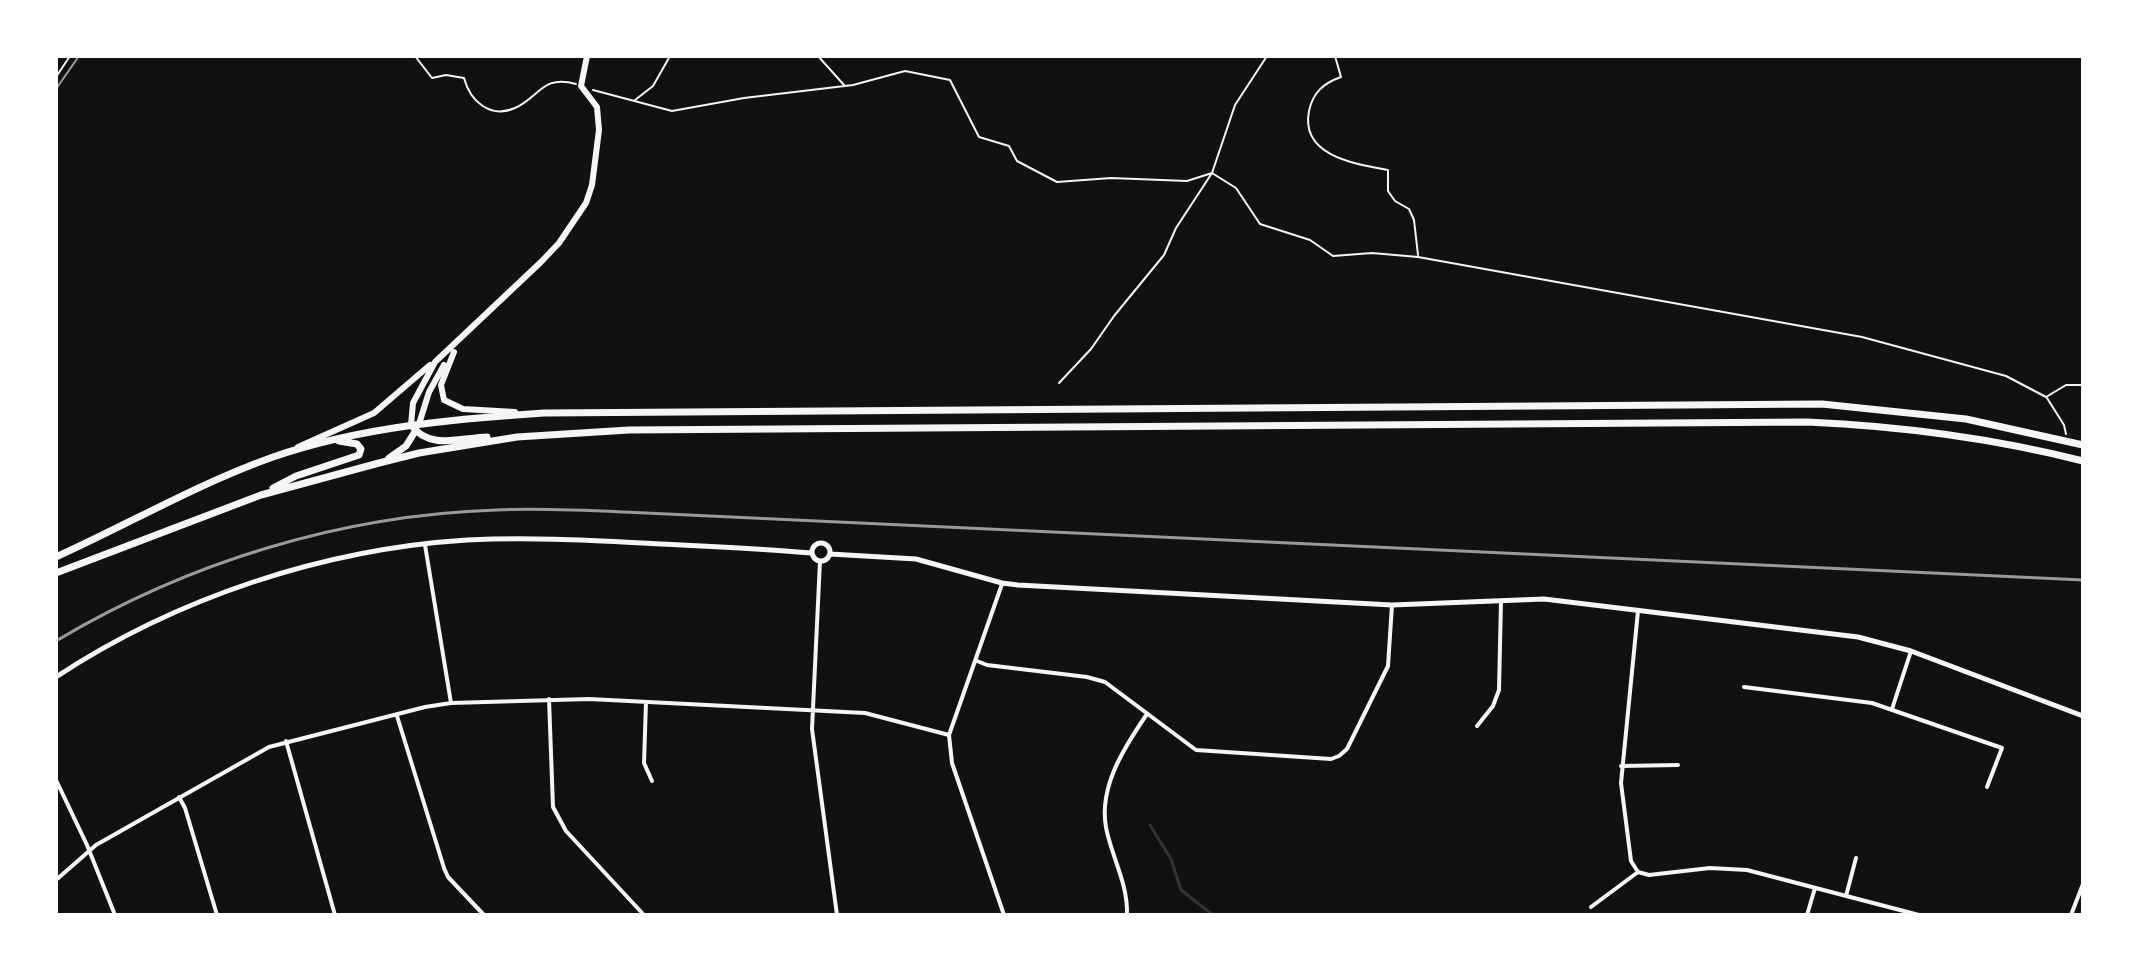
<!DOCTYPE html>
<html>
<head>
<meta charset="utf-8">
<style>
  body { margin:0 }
  #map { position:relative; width:2139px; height:971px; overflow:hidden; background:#111; font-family:Lato,sans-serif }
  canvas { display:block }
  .frame { position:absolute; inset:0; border:58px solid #fff; pointer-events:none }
</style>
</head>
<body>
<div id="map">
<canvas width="2139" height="971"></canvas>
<div class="frame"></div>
</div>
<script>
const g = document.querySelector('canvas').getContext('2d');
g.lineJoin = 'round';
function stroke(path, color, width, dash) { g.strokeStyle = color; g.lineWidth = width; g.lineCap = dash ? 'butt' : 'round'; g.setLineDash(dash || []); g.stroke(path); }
stroke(new Path2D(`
  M1150 825 1171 859 1181 890 1213 915`), '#333', 3);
stroke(new Path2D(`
  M415 56 432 78 446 75 464 78C470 101 490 119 515 108 539 98 542 74 576 84
  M818 56 844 85
  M1335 56 1341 77C1324 83 1313 92 1309 111 1300 156 1355 164 1388 170V191L1395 201 1409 209 1414 220 1418 255
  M56 77 70 56
  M593 90 672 111 744 98 853 85 905 71 950 80 979 137 1009 146 1017 161 1057 182 1111 178 1187 181 1212 173 1236 188 1260 224 1310 240 1333 256 1372 253 1418 257 1862 337 2006 376 2046 397 2066 385H2083
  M635 100 653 86 670 56
  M1059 383 1091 349 1114 316 1164 255 1176 228 1212 173 1235 105 1267 56
  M2047 398 2064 425 2066 434`), '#f5f5f5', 2);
stroke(new Path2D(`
  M425 545 451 703
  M820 561 812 729 837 915
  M1002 584 949 735 952 763 1004 915
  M1638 611 1621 783 1631 861 1638 872
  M977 661 987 665 1087 677 1105 682 1196 750 1331 759 1339 756 1347 749 1388 666 1392 605
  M1744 687 1872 703 2002 748 1987 787
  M549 699 553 807 566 831 644 915
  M646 702 644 763 652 781
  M1892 709 1911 651
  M397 716 444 868 448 877 484 915
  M1477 726 1493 706 1499 690 1501 601
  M286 741 335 915
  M1621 766 1678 765
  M56 780 87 845 115 915
  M179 797 185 808 217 915
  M1638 872 1649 875 1710 868 1747 870 1919 915
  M56 880 96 845 269 747 425 707 451 703 589 699 865 713 949 735
  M1846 896 1856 858
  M1591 907 1638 872
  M1127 915C1128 887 1115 863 1108 836 1095 792 1123 749 1147 714
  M1807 915 1815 888
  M2071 915 2083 884`), '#f5f5f5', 4);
stroke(new Path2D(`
  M812 552a9 9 0 1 1 18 0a9 9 0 1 1-18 0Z
  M830 554 916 559 1002 583 1018 585 1392 605 1544 599 1858 637 1911 651 2083 716
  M56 677C176 598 323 549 467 540 526 537 584 540 643 543 699 546 756 548 812 553`), '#f5f5f5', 5);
stroke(new Path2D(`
  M454 352 441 385 444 400 463 409 515 412
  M419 424 429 392 444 365
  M411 425 413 403 435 362 541 262 559 243 586 203 592 185 599 130 597 107 581 86 587 56
  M298 447 374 413 430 365`), '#f5f5f5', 6);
stroke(new Path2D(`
  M411 425C429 450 460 438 487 437
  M389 458 406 446 416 430
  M273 488 296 476 359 455 361 449 357 444 339 441
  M56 557C129 524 197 484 273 457 360 427 453 419 544 413L1822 404 1966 419 2083 445
  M56 573 261 495 379 463 419 453 517 437 629 430 1807 422C1901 426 1992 438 2083 461`), '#f5f5f5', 7);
stroke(new Path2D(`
  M56 89 79 56`), '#9a9a9a', 2);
stroke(new Path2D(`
  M56 641C188 562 342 515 496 510 539 508 581 510 624 512L2083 580`), '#9a9a9a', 3);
</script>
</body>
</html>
